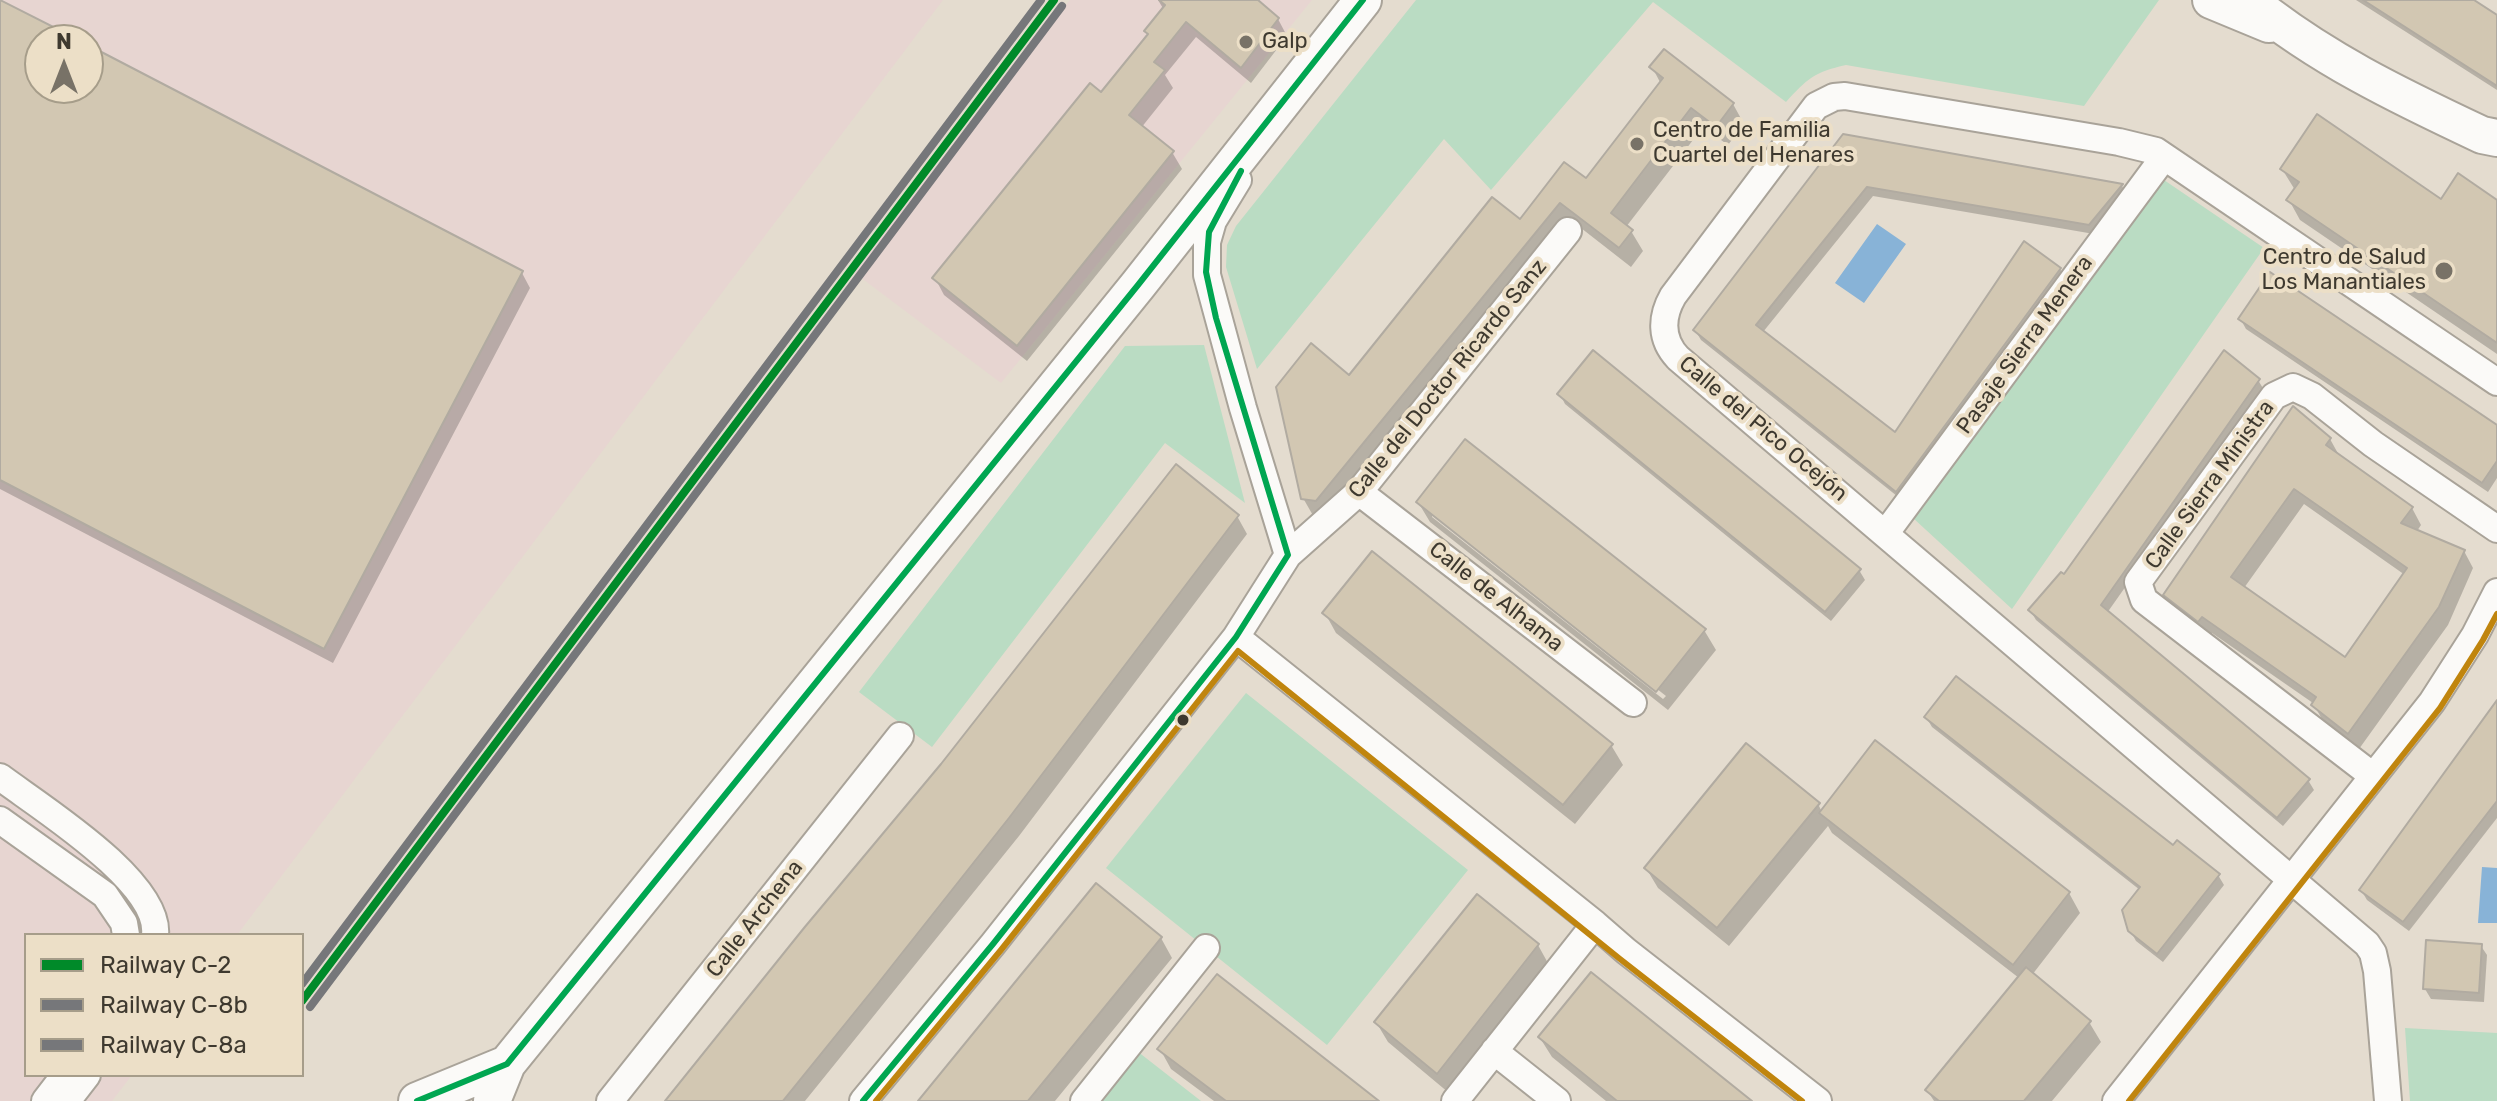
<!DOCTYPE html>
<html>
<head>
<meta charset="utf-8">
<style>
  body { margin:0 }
  #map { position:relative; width:2497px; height:1101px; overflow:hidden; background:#e4dccf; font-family:Rubik,sans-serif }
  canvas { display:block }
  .legend { position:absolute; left:24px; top:933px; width:280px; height:144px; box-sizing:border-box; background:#ecdfc7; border:2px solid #a69d8a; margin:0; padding:10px 14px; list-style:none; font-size:24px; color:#3e392f }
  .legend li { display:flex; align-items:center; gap:16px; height:40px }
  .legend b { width:40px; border:2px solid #a69d8a }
  .north { position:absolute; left:24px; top:24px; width:80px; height:80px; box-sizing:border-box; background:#ecdfc7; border:2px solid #a69d8a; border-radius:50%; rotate:0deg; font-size:22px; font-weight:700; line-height:32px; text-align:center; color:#3e392f }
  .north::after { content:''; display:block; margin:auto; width:28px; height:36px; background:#787267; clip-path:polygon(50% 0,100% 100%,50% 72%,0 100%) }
</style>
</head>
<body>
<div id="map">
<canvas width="2497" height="1101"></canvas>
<ul class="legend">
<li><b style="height:10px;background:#008a29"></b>Railway C-2</li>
<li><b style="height:10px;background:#76777a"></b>Railway C-8b</li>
<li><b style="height:10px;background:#76777a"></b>Railway C-8a</li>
</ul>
<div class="north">N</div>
</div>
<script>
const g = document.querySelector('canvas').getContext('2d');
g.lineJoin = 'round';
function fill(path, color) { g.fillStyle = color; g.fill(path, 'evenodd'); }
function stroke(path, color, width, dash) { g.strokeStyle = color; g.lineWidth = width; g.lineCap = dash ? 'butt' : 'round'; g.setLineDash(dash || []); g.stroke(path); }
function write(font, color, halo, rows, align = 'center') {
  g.font = font + ' Rubik,sans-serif'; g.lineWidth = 8; g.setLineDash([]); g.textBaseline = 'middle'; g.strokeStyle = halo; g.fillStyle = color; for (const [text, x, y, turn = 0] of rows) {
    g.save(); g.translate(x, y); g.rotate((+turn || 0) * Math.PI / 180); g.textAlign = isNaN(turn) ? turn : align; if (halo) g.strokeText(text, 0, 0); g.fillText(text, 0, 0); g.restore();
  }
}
fill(new Path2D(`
  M0 0H943L237 935H26V1075H132L112 1101H0ZM40 40H88V88H40Z
  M1070 0H1312L1001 383 852 271Z`), '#e7d5d1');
fill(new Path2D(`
  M1416 0H2159L2084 106 1846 65C1814 72 1807 79 1786 102L1653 2 1491 190 1444 139 1257 369 1226 267 1227 245 1236 226Z
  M2161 178 2264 248 2012 609 1913 518Z
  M1204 345 1245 503 1165 443 932 747 859 692 1125 346Z
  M1246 693 1468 870 1327 1045 1106 868Z
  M2405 1028 2497 1033V1101H2410Z
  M1137 1051 1201 1101H1097Z`), '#badcc3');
fill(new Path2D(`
  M1877 224 1906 244 1864 303 1835 283Z
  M2482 867 2497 868V923H2478Z`), '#88b3d7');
fill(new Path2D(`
  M1158 0H1254L1278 19 1287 36 1251 83 1196 37 1165 75 1173 88 1141 128 1172 152 1182 169 1027 361 944 295 935 278 1101 95 1149 35 1164 10Z
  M2356 0H2470L2497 17V90Z
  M0 1 75 40H40V88H88V47L522 273 530 288 333 663 0 489Z
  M1652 67 1733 104 1744 124 1728 145 1703 127 1626 227 1631 231 1643 251 1631 267 1572 221 1327 520 1315 519 1303 498 1349 377 1520 222 1586 181 1661 84Z
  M1844 136 2122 186 2127 195 2094 234 1873 196 1763 332 1895 435 2025 244 2060 269 2066 279 1902 500 1701 340 1695 330Z
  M2282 169 2441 201 2497 202V354L2300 220 2289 200 2295 190Z
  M2241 320 2497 427V478L2488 492 2246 329Z
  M2258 380 2264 390 2107 613 2308 780 2314 790 2283 826 2036 620 2030 610Z
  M1560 394 1859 570 1865 580 1831 621 1565 404Z
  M2330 439 2340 457 2412 508 2421 525 2417 531 2464 551 2473 568 2448 625 2359 749 2323 721 2313 703 2212 633 2209 637 2176 612 2166 595ZM2304 504 2405 575 2345 659 2244 588Z
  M1418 502 1704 630 1716 650 1668 710 1430 522ZM1432 512 1666 696 1663 699 1432 517Z
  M1237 516 1247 534 1019 836 805 1101H667Z
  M1325 613 1611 745 1623 765 1575 824 1336 633Z
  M2497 703V818L2409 931 2367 900 2361 890Z
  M1926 717 2218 875 2224 885 2163 962 2136 941 2130 930 2140 890 1932 727Z
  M1818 804 1822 812 2069 893 2080 913 2032 975 2089 1022 2101 1042 2052 1101H1934L1927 1090 2019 978 1832 833 1828 826 1729 946 1658 888 1646 868Z
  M1161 938 1172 958 1055 1101H921Z
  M1538 945 1549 965 1449 1093 1388 1042 1376 1022Z
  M2481 946 2487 955 2484 1002 2431 999 2425 989Z
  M1540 1038 1748 1101H1606L1552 1057Z
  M1160 1049 1376 1101H1214L1171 1069Z`), '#0003');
const building = new Path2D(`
  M0 0 79 40H40V88H88V45L523 271 324 649 0 480Z
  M1159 0H1258L1279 18 1241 68 1186 22 1154 62 1165 70 1129 115 1174 151 1017 346 932 278 1090 83 1101 92 1148 34 1144 31 1165 5Z
  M2363 0H2474L2497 15V86Z
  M1664 49 1734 103 1716 127 1691 108 1611 213 1633 230 1619 248 1560 203 1316 501 1301 499 1276 387 1311 343 1349 375 1492 197 1520 219 1564 162 1586 178 1663 78 1649 67Z
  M2317 114 2441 199 2458 173 2497 200V343L2286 200 2299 182 2280 169Z
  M1843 134 2123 184 2089 225 1867 187 1756 325 1895 432 2024 241 2061 268 1896 492 1693 330Z
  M2270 272 2497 425V461L2482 483 2238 319Z
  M1593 350 1861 569 1825 612 1557 394Z
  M2224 350 2260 379 2101 605 2310 779 2277 818 2028 610 2061 572 2064 574Z
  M2293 406 2331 438 2326 445 2413 507 2401 523 2465 550 2439 607 2348 734 2311 705 2316 697 2202 617 2198 622 2163 595ZM2294 489 2407 568 2345 657 2231 577Z
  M1465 439 1706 629 1656 692 1416 502Z
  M1176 464 1239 515 1009 818 876 986 783 1101H665L804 928 941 764Z
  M1372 551 1613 744 1563 805 1322 613Z
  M1956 676 2173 845 2177 840 2220 874 2157 954 2128 931 2122 910 2140 887 1924 717Z
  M2497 700V801L2403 922 2359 890Z
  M1875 740 2070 892 2013 965 1819 813Z
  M1746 743 1820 803 1717 928 1644 868Z
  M1096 883 1162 937 1028 1101H918Z
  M1477 894 1539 944 1437 1074 1374 1022Z
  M2426 940 2482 944 2479 993 2423 989Z
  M2026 967 2091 1021 2024 1101H1939L1925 1090Z
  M1591 972 1752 1101H1617L1538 1037Z
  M1217 974 1379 1101H1226L1157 1049Z`);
fill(building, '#d2c7b2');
stroke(building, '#b1aba1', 2);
const street = new Path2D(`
  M1359 492 1633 703
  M1885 534 2164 157
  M1288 555 1359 492 1568 231
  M1236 637 1595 924 1626 951 1818 1101
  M2373 776 2144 600 2138 582 2274 396 2293 387 2312 396 2373 444 2497 529
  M0 777C40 807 161 882 155 935
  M0 820 105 895 124 923 126 935
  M1494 1051 1557 1101
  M45 1101 65 1075
  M67 1101 87 1075
  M610 1101 900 736
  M863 1101 993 944 1236 637 1288 555 1243 408 1207 275V242L1213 221 1238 180
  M1084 1101 1206 948
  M1455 1101 1595 924
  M2116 1101 2432 702 2475 635 2497 592
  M2388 1101 2377 971 2373 953 2367 944 1678 358C1660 339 1661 317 1673 296L1816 106 1834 97 1845 96 2119 142 2156 151 2497 382`);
const secondary = new Path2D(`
  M2211 0 2269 24
  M2249 0C2320 58 2399 96 2482 135L2497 138
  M417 1101 507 1064
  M492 1101 507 1064 1138 285 1363 0`);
stroke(street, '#a9a399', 30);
stroke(secondary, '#a9a399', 40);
stroke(street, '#fbfaf8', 26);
stroke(secondary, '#fbfaf8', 36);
stroke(new Path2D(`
  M417 1101 507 1064 1138 285 1363 0
  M863 1101 993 944 1236 637 1288 555 1216 318 1206 272 1209 232 1241 171`), '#00a651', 6);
stroke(new Path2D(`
  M876 1101 1001 950 1238 651 1620 959 1802 1101
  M2129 1101 2440 708 2483 640 2497 614`), '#c0850e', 6);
stroke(new Path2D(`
  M302 1001 1054 0`), '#008a29', 8);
stroke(new Path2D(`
  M310 1007 1062 6`), '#76777a', 8);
stroke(new Path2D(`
  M302 984 1041 0`), '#76777a', 8);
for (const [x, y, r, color] of [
  [1246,42,8,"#787267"],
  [1637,144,8,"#787267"],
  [2444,271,10,"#787267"],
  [1183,720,7,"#3e392f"]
]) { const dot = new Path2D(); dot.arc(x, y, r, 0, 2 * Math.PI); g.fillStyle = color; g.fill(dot); stroke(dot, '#ecdfc7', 3); }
write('22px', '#3e392f', '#ecdfc7', [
  ["Galp",1262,42],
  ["Centro de Familia",1653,131],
  ["Cuartel del Henares",1653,156],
  ["Centro de Salud",2426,258,"right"],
  ["Los Manantiales",2426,283,"right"]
], 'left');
write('22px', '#3e392f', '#ecdfc7', [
  ["Pasaje Sierra Menera",2025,345,-54],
  ["Calle del Doctor Ricardo Sanz",1448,379,-51],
  ["Calle del Pico Ocejón",1763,429,40],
  ["Calle Sierra Ministra",2210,485,-54],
  ["Calle de Alhama",1496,597,38],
  ["Calle Archena",755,919,-52]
]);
</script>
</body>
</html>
